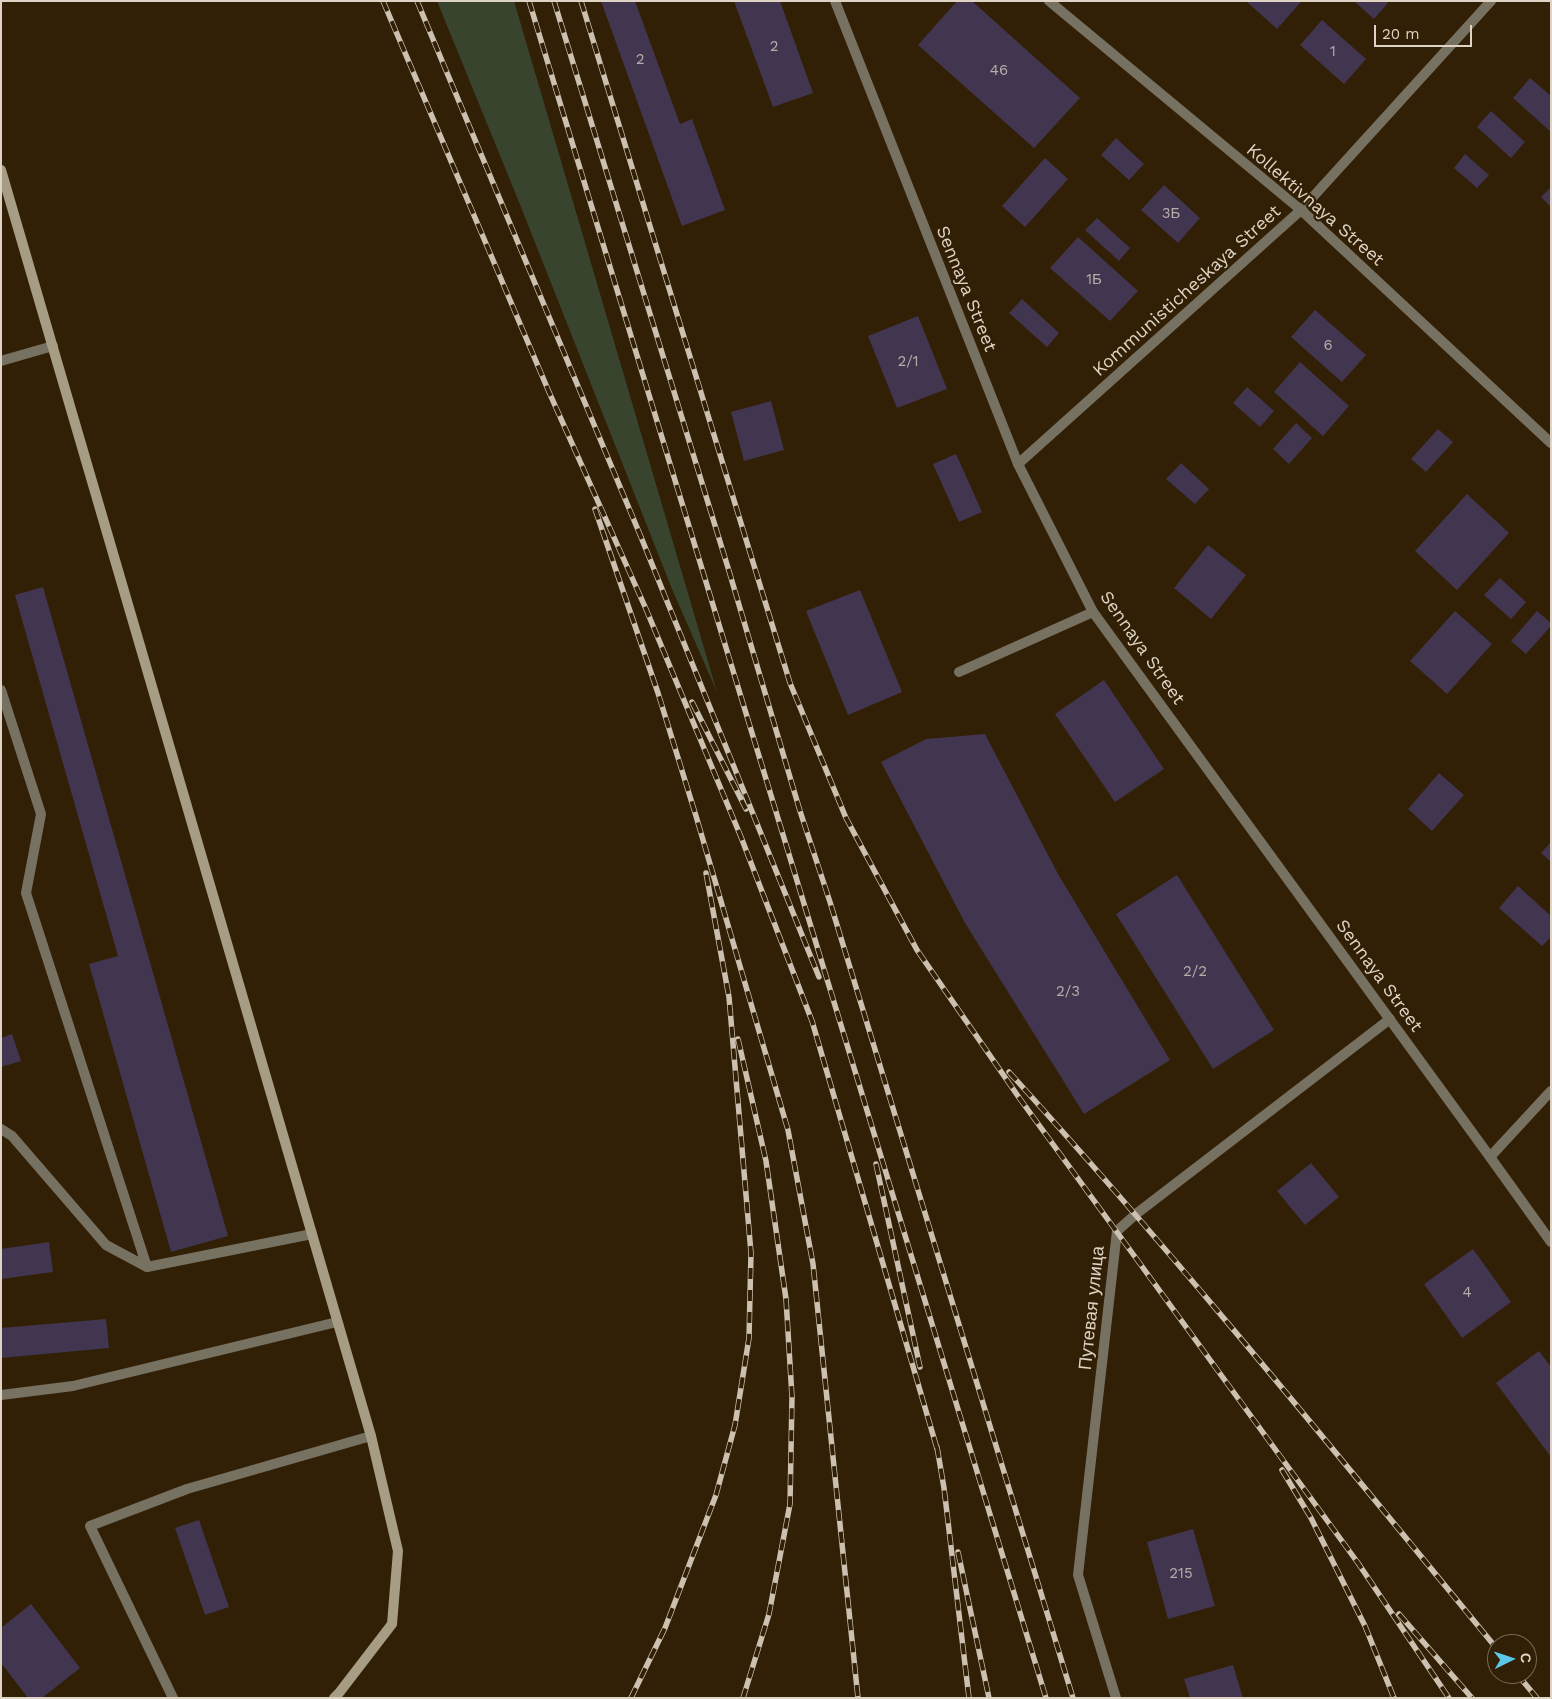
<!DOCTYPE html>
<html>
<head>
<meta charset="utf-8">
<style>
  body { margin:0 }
  #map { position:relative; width:1552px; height:1699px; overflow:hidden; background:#312005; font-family:"Work Sans",sans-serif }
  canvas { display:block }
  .frame { position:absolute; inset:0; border:2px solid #ded3c4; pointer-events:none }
  .north { position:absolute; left:1487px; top:1634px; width:50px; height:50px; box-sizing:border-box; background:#312005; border:1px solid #766851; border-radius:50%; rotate:86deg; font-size:14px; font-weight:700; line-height:20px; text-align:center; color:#ded3c4 }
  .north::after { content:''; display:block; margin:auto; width:18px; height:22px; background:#5bc8e7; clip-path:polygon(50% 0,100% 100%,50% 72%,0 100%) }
  .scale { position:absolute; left:1374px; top:25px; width:98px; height:22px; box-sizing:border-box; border:2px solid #ded3c4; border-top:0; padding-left:6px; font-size:15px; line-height:18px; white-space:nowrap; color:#ded3c4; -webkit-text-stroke:4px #312005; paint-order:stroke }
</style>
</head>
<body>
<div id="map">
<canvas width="1552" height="1699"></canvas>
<div class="frame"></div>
<div class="north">С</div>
<div class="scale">20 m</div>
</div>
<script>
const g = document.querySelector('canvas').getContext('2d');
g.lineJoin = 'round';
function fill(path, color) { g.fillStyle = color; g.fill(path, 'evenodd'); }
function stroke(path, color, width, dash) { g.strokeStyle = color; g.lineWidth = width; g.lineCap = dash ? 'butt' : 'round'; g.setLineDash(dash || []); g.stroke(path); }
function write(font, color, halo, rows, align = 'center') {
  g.font = font + ' "Work Sans",sans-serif'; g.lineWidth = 4.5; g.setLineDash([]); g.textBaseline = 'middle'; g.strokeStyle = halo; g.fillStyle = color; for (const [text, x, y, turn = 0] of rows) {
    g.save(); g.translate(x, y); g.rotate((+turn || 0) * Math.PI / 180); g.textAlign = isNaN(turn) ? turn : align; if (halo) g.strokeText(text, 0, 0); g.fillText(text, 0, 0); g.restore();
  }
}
fill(new Path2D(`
  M437 1H514L717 692 672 589 519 202Z`), '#39442f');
fill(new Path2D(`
  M601 1H635L680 124 692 119 725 210 682 226Z
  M734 1H780L813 93 773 107Z
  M957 1H972L1080 98 1034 148 918 45Z
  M1246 1H1302L1277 29Z
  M1354 1H1385L1388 3 1374 19Z
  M1322 20 1366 59 1344 84 1300 45Z
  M1530 78 1551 96V132L1513 98Z
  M1491 111 1525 142 1511 158 1477 127Z
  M1116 138 1144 164 1129 180 1101 155Z
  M1465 154 1489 175 1477 188 1454 168Z
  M1045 158 1068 179 1025 227 1002 206Z
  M1164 185 1200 218 1178 243 1141 210Z
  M1551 187V207L1541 197Z
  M1097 218 1130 248 1119 261 1085 230Z
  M1078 237 1138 291 1110 321 1050 268Z
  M1022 299 1059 333 1047 347 1009 313Z
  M1315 310 1366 355 1342 382 1291 337Z
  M918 316 947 389 897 408 868 336Z
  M1300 362 1349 406 1323 436 1274 392Z
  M1247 387 1274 411 1260 427 1233 403Z
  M771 401 784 450 744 461 731 412Z
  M1296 423 1312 438 1289 464 1273 449Z
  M1438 429 1453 442 1426 472 1411 459Z
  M956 454 982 512 959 522 933 464Z
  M1181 463 1209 489 1195 504 1166 479Z
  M1467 494 1509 533 1457 590 1415 551Z
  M1208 545 1246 575 1211 619 1174 588Z
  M1500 578 1526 602 1511 619 1484 595Z
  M43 587 228 1236 171 1252 89 964 118 956 15 595Z
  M860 590 902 692 848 715 806 611Z
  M1455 611 1492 644 1447 694 1410 661Z
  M1537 611 1551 623V626L1526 654 1511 641Z
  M1104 680 1164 769 1115 802 1055 714Z
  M985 734 1058 874 1170 1060 1084 1114 965 923 881 762 926 739Z
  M1439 773 1464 795 1432 831 1408 809Z
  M1551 842V862L1541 853Z
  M1177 875 1274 1030 1213 1069 1116 914Z
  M1518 886 1551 916V937L1542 946 1499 908Z
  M12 1034 21 1061 1 1067V1038Z
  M1311 1163 1339 1197 1305 1225 1277 1191Z
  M49 1242 53 1272 1 1279V1249Z
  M1473 1249 1511 1302 1462 1338 1424 1284Z
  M106 1319 109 1348 1 1358V1328Z
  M1539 1351 1551 1367V1457L1496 1383Z
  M199 1520 229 1607 205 1615 175 1528Z
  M1193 1529 1215 1606 1168 1619 1147 1542Z
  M31 1604 80 1668 42 1698H28L1 1663V1628Z
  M1233 1665 1243 1698H1190L1184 1679Z`), '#413550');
stroke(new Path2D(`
  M959 672 1093 612
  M1 690 41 814 26 893 147 1267 312 1234
  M1 1129 12 1136 106 1245 147 1267
  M1 1395 73 1386 337 1322
  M173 1698 90 1526 187 1489 371 1436`), '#777162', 10);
stroke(new Path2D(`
  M1049 1 1301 210 1551 443
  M1 361 53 346
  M1018 464 1301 210 1491 1
  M1490 1157 1551 1242
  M1116 1698 1078 1575 1117 1231 1136 1214 1390 1019`), '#777162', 10);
stroke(new Path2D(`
  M835 1 1018 464 1093 612 1490 1157 1551 1091`), '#777162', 10);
stroke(new Path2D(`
  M1 170 371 1436 398 1551 392 1624 339 1693 334 1698`), '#a79d85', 10);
const rail = new Path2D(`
  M383 1 549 392 646 609 741 837 812 1021 938 1452
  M417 1 641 537 819 977
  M529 1 1046 1698
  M554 1 729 571 800 811 830 902 1073 1698
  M581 1 790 683 846 818 917 950 1020 1099 1358 1563 1449 1698
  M595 509 658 693 696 816 788 1130 813 1264 858 1698
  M692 702 746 809
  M738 1039 766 1161 786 1299 792 1397 790 1504 769 1614 743 1698
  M1009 1072C1179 1259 1337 1454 1497 1649
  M876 1164 920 1367
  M937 1447 944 1488 969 1698
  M1282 1470 1311 1518 1365 1626 1394 1698
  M958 1552 989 1698
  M1399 1614 1472 1698
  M1517 1674 1537 1698
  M631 1698 665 1628 716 1495 735 1425 749 1338 751 1253 729 997 706 873`);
stroke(rail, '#ccc0b0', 5.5);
stroke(rail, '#312005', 4, [11]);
write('15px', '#b7aca7', null, [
  ["2",774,47],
  ["1",1333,52],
  ["2",640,60],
  ["46",999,71],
  ["3Б",1171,214],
  ["1Б",1094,280],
  ["6",1328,346],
  ["2/1",908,362],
  ["2/2",1195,972],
  ["2/3",1068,992],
  ["4",1467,1293],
  ["215",1181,1574]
]);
write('18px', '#ded3c4', '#312005', [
  ["Kollektivnaya Street",1315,205,41],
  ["Sennaya Street",966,289,68],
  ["Kommunisticheskaya Street",1187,291,-42],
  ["Sennaya Street",1142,648,55],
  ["Sennaya Street",1379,976,54],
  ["Путевая улица",1092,1308,-84]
]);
</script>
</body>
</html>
